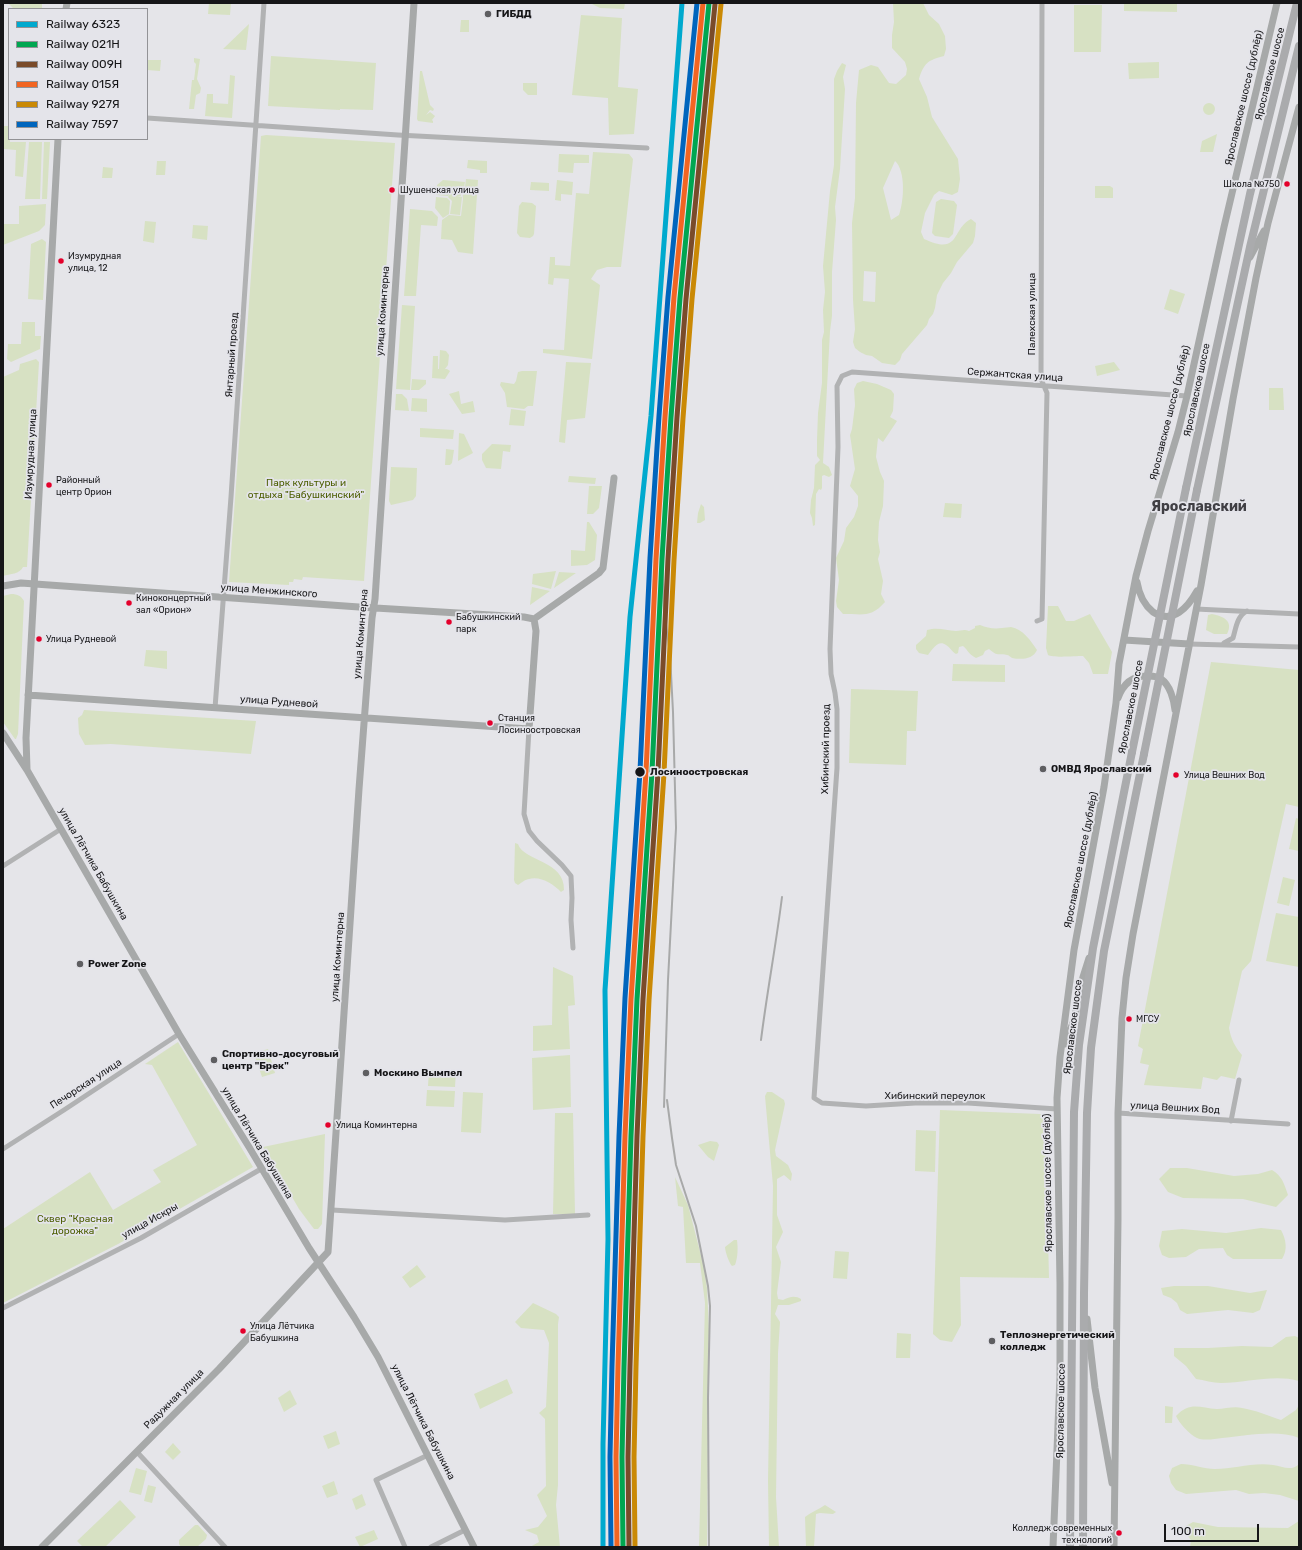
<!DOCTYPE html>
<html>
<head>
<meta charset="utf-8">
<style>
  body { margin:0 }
  #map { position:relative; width:1302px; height:1550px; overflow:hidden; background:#e5e5e9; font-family:Rubik,sans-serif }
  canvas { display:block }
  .frame { position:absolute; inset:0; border:4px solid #161618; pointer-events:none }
  .legend { position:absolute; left:8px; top:8px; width:140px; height:132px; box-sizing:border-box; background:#e4e4ea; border:1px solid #929296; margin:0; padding:5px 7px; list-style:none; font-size:12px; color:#161618 }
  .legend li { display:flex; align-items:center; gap:8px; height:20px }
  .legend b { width:20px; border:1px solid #929296 }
  .scale { position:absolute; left:1164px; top:1524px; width:95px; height:18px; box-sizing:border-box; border:2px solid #161618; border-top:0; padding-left:5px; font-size:12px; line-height:14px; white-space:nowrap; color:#161618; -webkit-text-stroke:3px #e4e4ea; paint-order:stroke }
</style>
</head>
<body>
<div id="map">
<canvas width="1302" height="1550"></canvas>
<div class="frame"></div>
<ul class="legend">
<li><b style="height:5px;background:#00a9ce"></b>Railway 6323</li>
<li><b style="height:5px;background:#00a651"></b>Railway 021Н</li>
<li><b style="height:5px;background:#7a4b2a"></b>Railway 009Н</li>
<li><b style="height:5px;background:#f26522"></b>Railway 015Я</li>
<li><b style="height:5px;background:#ca8905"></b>Railway 927Я</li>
<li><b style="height:5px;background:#0065bd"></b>Railway 7597</li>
</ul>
<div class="scale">100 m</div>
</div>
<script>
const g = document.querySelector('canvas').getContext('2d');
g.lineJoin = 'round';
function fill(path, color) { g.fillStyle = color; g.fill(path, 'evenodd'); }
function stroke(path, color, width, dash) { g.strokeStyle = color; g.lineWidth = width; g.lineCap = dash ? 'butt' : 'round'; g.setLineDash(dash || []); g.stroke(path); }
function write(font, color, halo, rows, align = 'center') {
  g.font = font + ' Rubik,sans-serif'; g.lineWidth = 3.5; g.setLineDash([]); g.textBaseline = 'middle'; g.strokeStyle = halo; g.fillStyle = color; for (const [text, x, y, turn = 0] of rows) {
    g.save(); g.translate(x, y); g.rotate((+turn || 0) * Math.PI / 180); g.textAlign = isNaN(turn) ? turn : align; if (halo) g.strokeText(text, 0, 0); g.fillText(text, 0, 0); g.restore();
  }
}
fill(new Path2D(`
  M8 3H42V9H14Z
  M209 3H231L230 15 208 14Z
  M590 3H625L624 9 600 8Z
  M893 3H923L929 15 939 24 945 36 946 49 944 56C928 60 924 63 919 79L927 97 932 117 958 159 960 179 958 192 952 195 939 191 934 195 925 213 921 232 924 239C961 256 951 229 971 219L976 223 975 236 973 243 957 262 951 273 943 283 937 295 935 308 933 314 929 319 927 325 902 354 900 360 895 365 882 363 872 356 866 355 860 352 855 348 853 342 855 329 853 300 852 223 855 198 856 103 859 70 871 65 878 67 889 83 896 84 906 75 907 69 905 62 892 48V35L894 22ZM895 161C906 171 904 201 899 215L891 220 883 188ZM864 271 876 272 875 302 863 301Z
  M1124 3H1177V12L1124 11Z
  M1074 5H1102L1101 52H1074Z
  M581 15 622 18 618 87 638 89 634 134 609 135 608 98 572 95Z
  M461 20H469V32H460Z
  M249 24 246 50 223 49Z
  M271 56 376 63 373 110 340 109V110L268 106Z
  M194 58 200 59 197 79 201 88 200 93 196 95 194 109H189L192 80H194L196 64 194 62Z
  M148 60H161L160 71 147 70Z
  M1159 62V78L1129 79 1128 63Z
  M842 63 846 65 843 77 845 89 840 169 835 207 836 220 832 272V316L830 331 823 463 829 467 832 475 829 477 824 475 822 476V488L821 490 819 489 816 494 815 525 813 526 812 518 810 513 811 500 814 488 815 465 820 460 817 456V440L818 413 822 383V340L824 332 823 310 825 292 823 266 830 191 834 165V79L837 71Z
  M420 71H422L430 105 434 109 433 111 430 110 426 115 430 112 435 116 432 120 430 118 433 121V123L418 121 417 119Z
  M230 75 235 76 232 118 205 116 207 94H213V103L228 104Z
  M523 83H537V95H528L523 90Z
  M1203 109a6 6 0 1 1 12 0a6 6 0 1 1-12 0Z
  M3 126H9L10 142H26L23 177 15 176 16 150 4 149 3 155Z
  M1217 134 1213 152H1200L1202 141Z
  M266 135 395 143 364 581 303 577 302 580 294 579 293 582H289V585L229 582 261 136Z
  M29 142H42L40 199H25Z
  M44 142H50L47 199H42Z
  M593 152 629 154 633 159 621 267H607L597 270 591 279 600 285 592 359 543 353V349L564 350 569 279 554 278 553 285 548 284 550 257H555V265L570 266 576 193 589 194Z
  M559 154 589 155V163H574L573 173 558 172Z
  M468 160 487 161V173H480V170L467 168Z
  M157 161H166L165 175H156Z
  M103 167 113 168 112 178H102Z
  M466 179 478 180 473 254 458 252 452 240 441 239 442 220 449 215 461 216 463 199 462 188 465 187Z
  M443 180 465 182 464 187 453 186 460 187 461 196H457L462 197 460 215 450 214 452 201 448 197 450 194 448 196 436 195 437 185Z
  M557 180 573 182 572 195 561 194V201L555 200Z
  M531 182 549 183V191L530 190Z
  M1095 186H1110L1113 188V198H1095Z
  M436 197 447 198 450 201 449 214 443 218 435 208Z
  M941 199 954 201 957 205 953 234 949 238 935 236 932 233 936 202Z
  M522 202 532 203 536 206 534 234 533 236 530 238 520 237 517 233 519 206Z
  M46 204 45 225 39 231 3 245V224H19V206Z
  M410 209 432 211 438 217 437 226 421 225 416 296H404Z
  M145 221 156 222 154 243 143 241Z
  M193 225 208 226 207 240 192 238Z
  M42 239 46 242 43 300 28 299 31 244Z
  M1170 289 1185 294 1178 314 1164 309Z
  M402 305 415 306 410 390 396 389Z
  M22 322H35V336H41L40 349 11 362 7 359 8 344H21Z
  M440 350 446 351 449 355 448 365 445 369H439Z
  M433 356H438V369H447L450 371 445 379 432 378Z
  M36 359 39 362 27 567H23C20 574 10 574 3 576V377L19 370 20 364Z
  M566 362 591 363 585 418 567 420 565 443 559 442Z
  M1114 362 1120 370 1097 376 1095 366Z
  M522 371H537L533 406H528L524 409 507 407 505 393 500 385 501 382 514 384 516 381 518 372Z
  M412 379 426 380V384L419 390H411Z
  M863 381 877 384 891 390 894 394 893 411 890 417 897 421 883 442 878 438 876 457 880 472 884 481 883 506 879 522 878 540 880 552 878 559 883 581 881 594 885 602C871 618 863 614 843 614L837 607 836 601 839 580 836 558 844 541 846 528 854 517 858 506V496L850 486 855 469 850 435 852 429 855 405 854 389 857 383Z
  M1269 388H1283L1284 410H1269Z
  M459 391 461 404 473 401 475 412 462 414 449 394Z
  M396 394H402L407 399 409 411 395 410Z
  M412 398 427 399V412L411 411Z
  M511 409 526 411 524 426 509 425Z
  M420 428 454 430 453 439 420 437Z
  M459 433 464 434 473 453 458 461Z
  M492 444 511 445 510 452 503 451 501 469 486 468 482 460V454Z
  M446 449 454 450 452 463 450 465H445Z
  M391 467 417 468 416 496 413 500 391 505 389 501Z
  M569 476 596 478 595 484 568 482Z
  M589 486H602L599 508 593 514H587Z
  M945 503 962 504 961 518 943 517Z
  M701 504 704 507 705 520 700 523H697L698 513Z
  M587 522H589L597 535 595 560 587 565 571 566V550L585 551Z
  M556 571 551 589 532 584 533 574Z
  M559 572 576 573 554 588Z
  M532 587 550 591 530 605Z
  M11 594C18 594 21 596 24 601L18 734 16 739H15L3 722V596Z
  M1048 606H1058L1066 621H1074L1090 614 1112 652 1108 674H1093L1089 663 1083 656C1075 656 1053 658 1048 655L1046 648Z
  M1212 614C1223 616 1234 621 1227 634H1214L1206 630 1208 615Z
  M980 625C987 628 994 629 1002 628 1005 628 1009 627 1011 627 1023 629 1031 641 1037 650 1033 659 1022 660 1012 658 1010 657 1009 655 1007 655 998 653 998 657 989 649L985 651 983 655 976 658C967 653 969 651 963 646L959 647 958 653 956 654C952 652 950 647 946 645 938 639 932 650 928 655L919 653 916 649V645L926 636 927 630C937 627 946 630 956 631 961 631 964 629 969 631L975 628V626Z
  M146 650 167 651V669L144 666Z
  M1211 662 1299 670V807L1286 804 1251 961 1242 971 1229 1028C1231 1039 1235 1047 1242 1055L1235 1079 1221 1076 1217 1080 1203 1077 1201 1089 1144 1085 1149 1065 1140 1063 1143 1049 1138 1046Z
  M953 664 1005 665V682L952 681Z
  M851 689 918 691 916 731H907L906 765 849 763Z
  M84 710 256 721 251 754 111 744 85 745 79 734 78 718 82 715Z
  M1296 818 1299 819V851L1289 849Z
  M515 843 518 844C524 862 565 860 564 890L561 892C553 884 541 876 529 879 526 879 521 883 518 885L515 883 514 880Z
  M1283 877 1295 880 1289 906 1277 903Z
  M1276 913 1299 917V967L1266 961Z
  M553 967 573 976 575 1005 568 1006 570 1049 533 1051V1026L552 1025Z
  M178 1042 253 1167 120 1243 3 1303V1229L90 1172 113 1210 161 1182 153 1170 197 1145 152 1065 145 1064Z
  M268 1049 275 1073 262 1077 254 1053Z
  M570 1055 571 1107 533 1110 532 1058Z
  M429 1070 456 1071 455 1087 428 1086Z
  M427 1090 455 1091 454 1107 426 1106Z
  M463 1092 483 1093 481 1133 461 1132Z
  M767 1092H772L784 1100 785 1104 775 1150 776 1156 788 1165 792 1174 791 1181 784 1175 777 1179V1215L783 1232 776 1247 781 1262 777 1293 778 1299 783 1300C789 1297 795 1295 801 1299V1301L789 1305H778L775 1314 780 1322 778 1353 776 1497 779 1547H769L768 1481 773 1186 765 1096Z
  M940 1110 1040 1114 1045 1116 1049 1278 960 1277 961 1325 952 1342 940 1340 933 1334Z
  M555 1113H573L575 1214H553Z
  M916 1130 936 1131 935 1172 915 1171Z
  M325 1134 322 1224 318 1229H314L299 1209 263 1147Z
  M710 1141 717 1142 719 1145 714 1161 708 1157 698 1145Z
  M1170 1168H1187L1234 1176 1258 1174 1272 1170C1282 1176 1284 1183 1288 1195L1276 1207 1243 1199 1183 1198 1168 1192 1159 1179Z
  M675 1177 688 1205 704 1267 707 1288 709 1330 707 1547H699L705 1303 700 1263H686L683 1207 678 1206Z
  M1261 1228 1281 1230C1286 1239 1288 1250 1282 1259H1233L1227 1255 1223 1248 1199 1249 1186 1257 1169 1258 1162 1255 1159 1246 1162 1231 1182 1229 1226 1233Z
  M734 1240H737C738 1248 738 1257 735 1265L732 1266C729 1263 725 1251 725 1247Z
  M835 1251 849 1252 847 1279 833 1278Z
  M417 1265 426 1277 410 1288 402 1277Z
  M1174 1286H1208L1250 1293 1267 1290 1260 1310 1253 1313 1228 1310 1187 1314 1180 1310 1177 1303 1171 1298 1163 1295 1161 1288Z
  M533 1303 556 1314 559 1317 558 1324V1485L556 1505 560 1547H530L539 1542 537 1535 525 1530 538 1527 547 1516 537 1495 546 1486 545 1419 539 1413 546 1407 549 1343 544 1330 521 1328 515 1322Z
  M897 1333 911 1334 910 1358H896Z
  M1295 1336 1299 1338V1381C1274 1374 1246 1383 1221 1383 1213 1383 1204 1380 1196 1379L1186 1366 1174 1356V1348H1208L1242 1346 1272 1347 1286 1337Z
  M507 1379 513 1393 480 1409 474 1394Z
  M290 1390 297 1404 284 1412 278 1398Z
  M1299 1405V1438C1277 1429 1245 1436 1222 1438 1215 1439 1203 1441 1197 1438 1190 1435 1179 1423 1176 1416 1190 1401 1200 1408 1217 1409 1225 1409 1234 1406 1242 1408 1255 1410 1269 1416 1281 1420L1296 1410Z
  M1165 1406 1173 1407 1172 1423H1165Z
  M336 1431 340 1444 328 1449 323 1436Z
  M173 1443 181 1452 173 1460 165 1452Z
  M1181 1464C1192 1464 1204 1469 1215 1469 1234 1469 1253 1462 1273 1465 1282 1466 1291 1472 1299 1464V1501L1280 1495 1264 1493 1249 1494 1236 1490 1186 1494 1176 1490 1171 1483 1169 1476 1172 1468Z
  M136 1468 147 1471 141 1495 129 1492Z
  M334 1481 338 1494 327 1498 322 1486Z
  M148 1485 156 1487 152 1503 144 1501Z
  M362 1494 366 1505 356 1510 352 1499Z
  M120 1500 136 1517 105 1547H83L77 1541Z
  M825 1505 836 1512 833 1514 820 1513 816 1514 814 1547H806L805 1517C811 1512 818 1510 825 1505Z
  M1299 1521V1547H1190L1191 1540 1186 1534V1526L1193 1522 1218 1527 1288 1528Z
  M195 1525H198L207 1535 206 1539 197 1547H181L179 1544V1540Z
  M374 1530 378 1539 360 1547 355 1537Z`), '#d7e1c3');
stroke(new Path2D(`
  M147 118 398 135 647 148
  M1196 609 1299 614
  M1037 621 1042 619 1047 393 1041 379 1042 3
  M1224 643 1233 638C1236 628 1237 616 1247 611
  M1189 644 1299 647
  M215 708 231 497 264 3
  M529 729 524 814 529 831 537 841 562 865 571 876 572 898 571 920 573 948
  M3 866 61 829
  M1057 1109 968 1103H915L866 1106 822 1103 814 1098 837 768V709L835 693 831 674 830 649 838 447 837 386 842 376 852 372 1187 396
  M1118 1113 1288 1124
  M1231 1121 1239 1080
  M3 1149 64 1110 179 1034
  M332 1210 505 1220 588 1215
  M3 1308 141 1238 261 1169
  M137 1452 225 1547
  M405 1547 376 1480 428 1455
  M431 1547 465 1530`), '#b1b2b3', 5);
stroke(new Path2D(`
  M66 9 67 3
  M1250 257 1264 231
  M1137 582C1139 594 1143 604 1153 612 1173 625 1188 607 1197 591
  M3 586 21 583 359 607 524 617 534 619
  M534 619 599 573 603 568 614 478
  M1124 640 1189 644
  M28 695 529 729 536 631 534 619
  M1118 698C1123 684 1133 675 1149 676 1153 676 1157 676 1161 679 1170 685 1174 700 1175 710
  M3 733 27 770 179 1034 249 1147 309 1248 354 1317 378 1357 474 1547
  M27 769 26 738 58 139
  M1065 1044 1074 1020 1083 977 1089 958
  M1087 1319 1095 1388 1112 1483
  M42 1547 219 1369 328 1252 359 789 372 618 375 599 414 3
  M1053 1547 1060 1377V1284L1057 1098 1060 1057 1074 950 1104 787 1116 703 1119 664 1136 576 1148 531 1178 432 1187 396 1224 227 1277 3
  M1114 1547 1118 1219V1113L1122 1018 1126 978 1133 934 1201 585 1233 399 1256 278 1268 223 1299 107`), '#a7a9a9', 7);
stroke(new Path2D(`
  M1186 488 1250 194 1297 3
  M1197 490 1250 247 1299 46
  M1070 1547 1074 1112 1079 1045 1093 948 1132 752
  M1083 1547 1084 1293 1087 1113 1091 1048 1104 951 1144 754`), '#aaabad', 8);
stroke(new Path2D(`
  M662 559 664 610 670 654 673 712 676 828 668 980 664 1107
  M761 1040C767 992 776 945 782 897
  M667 1100 672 1138 676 1165 696 1226 708 1286 710 1306 708 1398 709 1547`), '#a8a9a9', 2);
stroke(new Path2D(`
  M1132 752 1186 488
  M1144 754 1197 490`), '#aaabad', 8);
stroke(new Path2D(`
  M603 1547V1444L608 1239 605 990 630 617 651 416 682 3`), '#00a9ce', 5);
stroke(new Path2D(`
  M623 1547 622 1457 624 1366 631 1136 637 999 652 772 662 559 671 417 680 298 709 3`), '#00a651', 5);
stroke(new Path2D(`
  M629 1547 628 1457 630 1366 637 1136 643 999 658 772 668 559 677 417 686 299 715 4`), '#7a4b2a', 5);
stroke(new Path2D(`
  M617 1547 616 1457 618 1366 625 1136 631 999 646 772 656 559 665 417 674 297 703 3`), '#f26522', 5);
stroke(new Path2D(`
  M635 1547 634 1457 636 1366 643 1136 649 1000 664 773 674 560 683 418 692 299 721 4`), '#ca8905', 5);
stroke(new Path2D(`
  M611 1547 610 1457 612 1366 619 1136 625 998 640 771 650 558 659 416 668 297 697 3`), '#0065bd', 5);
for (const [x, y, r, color] of [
  [488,14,4,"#5e5e61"],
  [1287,184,3.5,"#e4002b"],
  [392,190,3.5,"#e4002b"],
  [61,261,3.5,"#e4002b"],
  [49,485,3.5,"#e4002b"],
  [129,603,3.5,"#e4002b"],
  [449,622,3.5,"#e4002b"],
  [39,639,3.5,"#e4002b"],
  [490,723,3.5,"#e4002b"],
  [1043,769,4,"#5e5e61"],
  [640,772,5.5,"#161618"],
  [1176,775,3.5,"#e4002b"],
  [80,964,4,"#5e5e61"],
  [1129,1019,3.5,"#e4002b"],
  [214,1060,4,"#5e5e61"],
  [366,1073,4,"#5e5e61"],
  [328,1125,3.5,"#e4002b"],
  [243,1331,3.5,"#e4002b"],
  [992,1341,4,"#5e5e61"],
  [1119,1533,3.5,"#e4002b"]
]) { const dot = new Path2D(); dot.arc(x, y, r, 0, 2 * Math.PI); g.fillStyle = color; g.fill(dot); stroke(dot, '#e4e4ea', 1.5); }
write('9px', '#161618', '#e4e4ea', [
  ["Школа №750",1280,184,"right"],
  ["Шушенская улица",400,190],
  ["Изумрудная",68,256],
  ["улица, 12",68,268],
  ["Районный",56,480],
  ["центр Орион",56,492],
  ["Киноконцертный",136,598],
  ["зал «Орион»",136,610],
  ["Бабушкинский",456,617],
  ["парк",456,629],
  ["Улица Рудневой",46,639],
  ["Станция",498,718],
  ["Лосиноостровская",498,730],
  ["Улица Вешних Вод",1184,775],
  ["МГСУ",1136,1019],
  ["Улица Коминтерна",336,1125],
  ["Улица Лётчика",250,1326],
  ["Бабушкина",250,1338],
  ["Колледж современных",1112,1528,"right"],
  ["технологий",1112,1540,"right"]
], 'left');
write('bold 10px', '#161618', '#e4e4ea', [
  ["ГИБДД",496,14],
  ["ОМВД Ярославский",1051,769],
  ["Power Zone",88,964],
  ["Спортивно-досуговый",222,1054],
  ["центр \"Брек\"",222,1066],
  ["Москино Вымпел",374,1073],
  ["Теплоэнергетический",1000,1335],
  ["колледж",1000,1347]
], 'left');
write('10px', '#161618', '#e4e4ea', [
  ["Ярославское шоссе",1270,74,-76],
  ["Ярославское шоссе (дублёр)",1244,98,-77],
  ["улица Коминтерна",383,311,-86],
  ["Палехская улица",1032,314,-90],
  ["Янтарный проезд",232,355,-86],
  ["Сержантская улица",1015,375,4],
  ["Ярославское шоссе",1197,390,-78],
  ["Ярославское шоссе (дублёр)",1170,413,-76],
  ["Изумрудная улица",31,454,-87],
  ["улица Менжинского",269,591,4],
  ["улица Коминтерна",361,634,-85],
  ["улица Рудневой",279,702,4],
  ["Ярославское шоссе",1131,707,-79],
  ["Хибинский проезд",826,749,-89],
  ["Ярославское шоссе (дублёр)",1081,860,-79],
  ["улица Лётчика Бабушкина",93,864,60],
  ["улица Коминтерна",338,957,-86],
  ["Ярославское шоссе",1073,1027,-83],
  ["Печорская улица",86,1084,-33],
  ["Хибинский переулок",935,1096],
  ["улица Вешних Вод",1175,1108,3],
  ["улица Лётчика Бабушкина",257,1143,59],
  ["Ярославское шоссе (дублёр)",1048,1183,-91],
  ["улица Искры",150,1221,-29],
  ["Радужная улица",174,1399,-45],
  ["Ярославское шоссе",1061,1411,-89],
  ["улица Лётчика Бабушкина",423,1422,63]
]);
write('10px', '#4c5e01', '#e4e4ea', [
  ["Парк культуры и",306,483],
  ["отдыха \"Бабушкинский\"",306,495],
  ["Сквер \"Красная",75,1219],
  ["дорожка\"",75,1231]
]);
write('bold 10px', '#161618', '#e4e4ea', [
  ["Лосиноостровская",650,772]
], 'left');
write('bold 14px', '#403f44', '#e4e4ea', [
  ["Ярославский",1199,507]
]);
</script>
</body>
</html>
